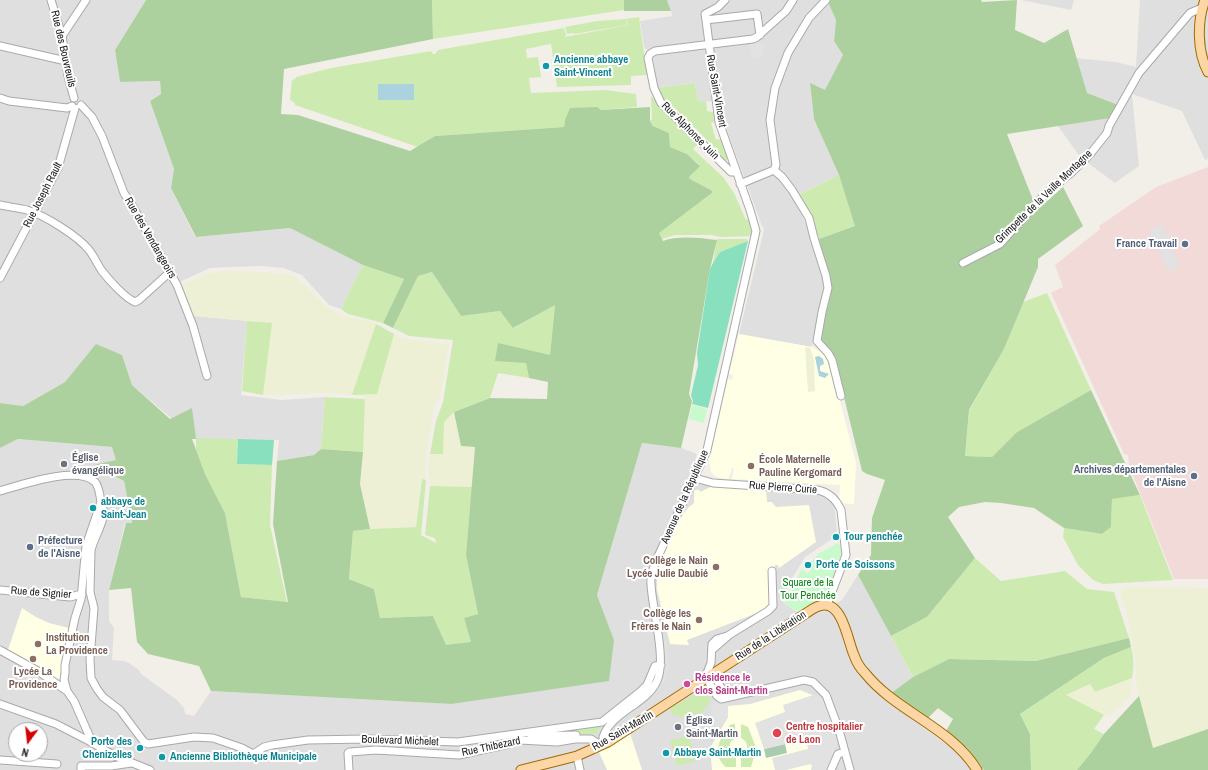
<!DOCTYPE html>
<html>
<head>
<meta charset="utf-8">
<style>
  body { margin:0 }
  #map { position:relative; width:1208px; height:770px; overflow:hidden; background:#f2efe9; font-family:"Archivo Narrow",sans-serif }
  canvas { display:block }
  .north { position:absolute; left:8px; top:722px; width:40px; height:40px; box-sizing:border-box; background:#fff; border:1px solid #a7a7a7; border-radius:50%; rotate:195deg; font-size:11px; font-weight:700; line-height:16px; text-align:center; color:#222 }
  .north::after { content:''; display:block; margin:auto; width:14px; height:18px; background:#d40000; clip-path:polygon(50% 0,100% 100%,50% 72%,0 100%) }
</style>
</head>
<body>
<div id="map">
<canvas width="1208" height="770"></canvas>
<div class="north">N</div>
</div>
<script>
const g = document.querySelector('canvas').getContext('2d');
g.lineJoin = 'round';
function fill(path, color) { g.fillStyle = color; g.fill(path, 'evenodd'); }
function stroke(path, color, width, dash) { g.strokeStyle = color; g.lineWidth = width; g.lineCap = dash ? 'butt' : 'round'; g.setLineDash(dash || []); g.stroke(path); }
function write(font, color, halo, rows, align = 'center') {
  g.font = font + ' "Archivo Narrow",sans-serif'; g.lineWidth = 4; g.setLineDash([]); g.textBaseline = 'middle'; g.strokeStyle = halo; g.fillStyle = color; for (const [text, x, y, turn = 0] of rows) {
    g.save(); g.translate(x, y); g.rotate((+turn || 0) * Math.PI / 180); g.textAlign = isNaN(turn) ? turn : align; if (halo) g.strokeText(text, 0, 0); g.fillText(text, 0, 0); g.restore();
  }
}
fill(new Path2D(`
  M0 0H146L115 50 120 82 160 81 161 94 150 101 174 169 171 188 195 237 290 228 363 265 341 309 329 305 302 275 284 268 260 266 210 268 173 285 188 319 194 316 247 321 241 395 281 400 325 397 321 449 314 455 277 461 279 440 196 439 132 385 122 355 96 345 65 382 23 406 0 403Z
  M667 0H827L836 20 834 41 843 55 825 91 810 84 814 119 839 175 793 197 801 213 811 236 826 287 813 339 812 347 739 334 764 230 763 226H762L724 122 721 101 698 102 695 83 657 88 653 56 644 47 640 21 672 16 671 11Z
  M1021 0H1074L1071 10Z
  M1140 0H1208V159L1205 160 1182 111 1132 94 1139 166 1115 183 1080 157 1058 126 1086 94 1075 58 1116 62 1136 67Z
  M18 439 112 447 117 460 95 466 124 481 132 524 125 523 109 590V621L114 628 112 660 124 661 129 663 139 670 141 674 177 700 184 708 185 714 194 716 211 691 451 704 614 640 597 595 642 443 681 448 697 454 689 480 710 486 821 492 834 501 837 533 832 539 805 557 780 598 785 604 806 618 842 600 858 575 913 677 890 694 886 700 961 755 972 770H0V448ZM706 489 766 490V502L776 507 779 568 778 565H774L770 569 767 609 687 640 657 570 661 559 682 515 688 508 694 504V493L701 492ZM16 730H40V754H16Z`), '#e0dfdf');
fill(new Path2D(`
  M1208 167V579H1174L1129 465 1128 455 1124 454 1051 293 1063 287 1055 265 1100 229 1099 226 1156 187Z`), '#f2dad9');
fill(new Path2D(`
  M739 334 812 347 823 353 830 363 856 463 854 504 839 503 840 485 732 479 734 468H732L728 479 720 478 715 476 711 472 709 460 728 379 732 380 733 375 729 374Z
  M710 487 766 490 767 502H772L776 507 809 505 816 542 779 568 778 565H775L770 604 767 609 687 640 689 645 670 644 657 589V570L661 559 682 515 688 508 694 503V492L695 490H699L701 492Z
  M22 608 36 617 49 623 69 628 59 682 8 652V650Z
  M800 690 822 699 837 740 826 770H712L710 748 728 717V706L750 704Z
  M630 733 642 770H607L598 750Z`), '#ffffe5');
fill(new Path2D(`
  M225 270 275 273 294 276 305 285 328 308 341 315 372 322 403 338 449 344 440 398 439 401 436 402 434 408 425 464 426 480H421L416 527 370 529 360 484 365 396 325 393 277 395H263L272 323 194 316 181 287 184 284 208 274Z
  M805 347 810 348 814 360 815 391 808 392Z
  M454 412 461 446 475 447 472 487 430 486 428 469 430 454H443L444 422Z
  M1124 587 1208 588V729L1153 749 1137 691 1135 660 1129 623 1120 593Z
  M1132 678 1131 696 1108 717 1065 695 1090 684 1095 692Z`), '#eef0d5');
fill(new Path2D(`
  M432 0H624V10L433 39Z
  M639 17 647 75 631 76V85L557 87 551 44 526 49 527 58 538 57 541 77 529 78 531 93 606 90 636 94 637 107 601 110 565 120 564 127 435 136 418 147 295 105V103L290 100 292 80 295 79 296 77 331 68 431 51 433 54H435L438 50 564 28 566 35 565 37 628 25 626 19ZM378 84H413L414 100H378Z
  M626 19 627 25 574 34 573 33 567 34 565 27 597 21Z
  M695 83 698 102 706 101 707 111 713 112 715 122 711 123 716 140 722 139 728 158 726 161 713 151 715 148 673 106 670 109 660 95 657 88Z
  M651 96 698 144 693 149 723 177 734 193 746 220 751 218 753 236 722 237 710 235H675L662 239 658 233 709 189 690 179 689 177 700 165 687 154 670 147 669 133 653 126 650 121 652 119Z
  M839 175 856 226 819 239 812 216 798 195Z
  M717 239H747L748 241 720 252 713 263Z
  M363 265 404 279 383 323 348 314 341 309Z
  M432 272 461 316 500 311 514 328 555 304 550 356 526 363 529 378 498 373 490 398 454 412 444 422 443 454H430L436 421 443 402 453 340 409 336 393 328 418 276Z
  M1047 293 1091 390 1017 432 992 457 965 456 969 411 1004 349 1023 302Z
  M247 321 272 323 263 395 242 391Z
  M376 324 394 334 377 394 352 395Z
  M325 397 365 399 363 452 321 449Z
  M196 438 238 439 237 464 272 465 270 525 287 602 241 597 225 513 205 474 196 450Z
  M422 479 426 480 421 535 436 543 435 538 425 535 430 486 472 487 466 555 478 614 464 618 471 642 446 646 433 616 380 618 374 589 349 579 353 531 370 529 416 527Z
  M1140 495 1173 580 1103 584 1093 580 1078 565 1063 537 1064 528 1102 534 1111 527 1112 499Z
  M975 558 1001 581 1065 571 1087 589 1114 592 1129 638 1036 661 949 659 913 677 891 636 927 617Z
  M1131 647C1134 658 1134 667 1132 678L1095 692 1090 684 1066 695 1104 715 1094 729 1104 734 1090 754 1077 770H1031L1030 734 1020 714 1104 658Z
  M705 689 711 700 703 712 679 718 678 714 673 716 670 708Z
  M732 724H735L736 738C727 742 728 751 736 755V767H726C715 758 716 745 724 734 726 730 728 726 732 724Z
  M741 724 748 727 755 745 757 747 751 767H741V755C749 751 749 742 741 738Z
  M601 725 597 734H539Z
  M689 735 696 761 677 766 670 740 673 739 675 741V739L678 738 679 740 680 738 683 737 684 738V736Z`), '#cdebb0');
fill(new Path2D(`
  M146 0H432L433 39 284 69 281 114 298 115 410 151 435 136 564 127 565 120 570 108 597 107 601 110 650 107V121L653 126 669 133 670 147 687 154 700 166 689 177 690 179 709 189 713 192 659 233 663 241C678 235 701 238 717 240L710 269 689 394 692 401 681 448 642 443 597 595 614 640 609 681 451 704 211 691 199 666 148 654 137 642 131 588 109 590 126 523H132L124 481 94 465 116 460 112 447 18 439 0 448V403L23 406 65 382 96 344 122 355 132 385 170 419 192 408 196 439H192L205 474 225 513 241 597 288 602 273 524 277 461 314 455 321 449 363 452 360 484 370 529 353 531 349 579 374 589 380 618 433 616 446 645 471 642 464 618 478 614 466 555 475 447 461 446 454 412 490 398 547 399 548 382 529 378 526 363 495 361 498 343 550 355 555 305 513 328 500 311 461 316 432 272 418 276 393 328 383 323 404 279 363 265 290 228 196 237 171 188 174 169 150 101 161 94 160 81 120 82 115 50Z
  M624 0H667L671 11H624Z
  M829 0H981L982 2 1017 0 1015 30 1044 43 1068 29 1087 93 1118 105 1110 118 1007 134 1037 210 1063 187 1083 226 1038 259V267L1004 349 969 410 965 456 992 457 1017 432 1091 390 1140 495 1112 499 1111 527 1102 534 1064 528 1034 508 1001 503 985 502 959 507 948 517 975 558 927 617 891 636 858 575 871 555 872 518 885 480 867 474 862 471 834 356 821 339 831 288 819 239 855 226 839 175 814 119 810 83 825 90 843 55 834 41 836 20 828 2Z
  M1129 638 1131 647 1104 658 1020 714 1030 734 1031 770H984L968 749 946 731 953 719 938 708 927 719 890 694 913 677 949 659 1036 661Z
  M1139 696 1153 748 1208 729V770H1077L1090 754 1104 734Z`), '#add19e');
fill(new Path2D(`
  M785 744 787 753 766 758 764 749Z`), '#aacbaf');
fill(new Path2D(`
  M692 405 707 409 704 423 689 419Z
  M838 543 841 547V555L829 588 820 599 800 613 785 604V601L801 570 802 569 808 574 813 566 810 563 818 554Z`), '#c8facc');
fill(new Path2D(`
  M748 241 708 408 692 404 693 401 691 395 698 365 697 353 710 269 713 263 720 252Z
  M238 439 274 440 272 465 237 464Z`), '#88e0be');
fill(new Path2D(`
  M749 41 764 43 762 58H752Z
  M1162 224 1180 266 1168 271 1149 230Z
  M667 640 668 671 663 684 659 683 661 641Z
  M813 695 822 699 837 740 826 770H811L812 766 811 764 786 770H775L772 758 808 749 806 739 764 749 755 723 785 712 783 705Z
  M715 701 727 703 728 706V717L725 722 717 728 710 707Z`), '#e2e2e2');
fill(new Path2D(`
  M378 84H414V100H378Z
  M819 356 823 359 824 364 820 366V371L829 374 825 378 819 376 815 357Z`), '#aad3df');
const minor = new Path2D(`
  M51 0 62 36 68 76 74 98
  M725 0 718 7 705 14 706 20 757 14 760 35
  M62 36 86 0
  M0 46 66 61
  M0 98 9 101 67 108 72 106
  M81 105 92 117 102 136 124 193 133 207 177 285 193 326 207 376
  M774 170 782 177 792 190 809 218 814 238 826 276 828 288 822 312 817 341 828 353 832 360 841 396
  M737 172H731L661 103 654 88 648 58 650 54 655 51 753 39 757 37 786 11 793 0
  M740 184 774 170 776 165 770 120 775 88 788 53 809 18 826 0
  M0 205C9 207 19 208 27 210 44 215 78 236 89 250 94 256 97 264 102 271 109 280 125 298 135 302L139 300 170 272
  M963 263 1000 244 1045 194 1071 173 1091 153 1107 133 1109 126 1139 73 1190 13 1202 8
  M0 278 58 168 75 108
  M695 478 713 483 817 490C829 492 836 499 841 510L846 555 827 605
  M0 491C21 485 77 465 95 482 99 486 100 496 101 502 102 507 105 511 103 517 101 529 93 539 91 551L90 592 94 608 90 659 91 678 97 689 103 697 120 710 144 742 148 744 194 737 213 738 242 748 251 753H255L264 747 272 745 308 740 366 739 458 742 602 722 641 691 647 685 655 666 661 665
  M0 590 70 597 82 594
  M713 649 729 635 768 611 773 606 772 571
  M0 650 38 671 67 691
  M714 674 723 692 728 697
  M708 678 707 673 711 663 712 644 717 639 727 636
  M707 679 717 696 721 699 804 680 813 682 826 695 839 730 850 770
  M0 704 56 724 89 741 115 756 150 770
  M530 734 541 736 576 735
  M92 742 74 701 67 691 64 680 65 673V665L75 618 81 599 86 546 101 502
  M608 742 603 737C612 711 646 705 657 681 667 659 652 609 651 584 650 577 653 570 655 563L707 450 756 231 750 210 719 122 706 20
  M577 756 580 770
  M0 760 57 764
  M81 770V766H111L131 763
  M349 770 348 753 350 752 376 750 459 755 509 744 520 740 557 742 575 739H591L600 745
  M831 770 838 754 845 752`);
const major = new Path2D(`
  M1205 0C1197 21 1197 52 1208 72
  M521 770 577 756 608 742 805 614C811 610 817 605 824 605 843 604 848 642 854 655 856 661 860 668 865 673 896 712 951 727 977 770`);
stroke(minor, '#a9a9a9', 9);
stroke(major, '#a06b00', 11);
stroke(minor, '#fff', 7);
stroke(major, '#fcd6a4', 9);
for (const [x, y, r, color] of [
  [546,66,4,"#0f9aa8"],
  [1185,244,4,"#5c6f8a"],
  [64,464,4,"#6b7280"],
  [751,466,4,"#8d6e63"],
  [1194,476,4,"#5c6f8a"],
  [93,508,4,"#0f9aa8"],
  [836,537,4,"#0f9aa8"],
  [30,547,4,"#5c6f8a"],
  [808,565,4,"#0f9aa8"],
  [716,567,4,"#8d6e63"],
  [699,620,4,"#8d6e63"],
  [38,644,4,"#8d6e63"],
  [33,659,4,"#8d6e63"],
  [687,684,4,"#d1479c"],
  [678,727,4,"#6b7280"],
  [777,733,5,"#e0444e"],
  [140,748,4,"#0f9aa8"],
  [666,753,4,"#0f9aa8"],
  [162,757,4,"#0f9aa8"]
]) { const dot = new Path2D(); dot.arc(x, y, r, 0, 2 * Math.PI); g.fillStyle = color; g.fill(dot); stroke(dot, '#fff', 1.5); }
write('11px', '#222', '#fff', [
  ["Rue des Bouvreuils",63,49,77],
  ["Rue Saint-Vincent",716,91,80],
  ["Rue Alphonse Juin",690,131,45],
  ["Rue Joseph Rault",43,195,-63],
  ["Grimpette de la Veille Montagne",1044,197,-44],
  ["Rue des Vendangeoirs",150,238,60],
  ["Rue Pierre Curie",783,488,4],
  ["Avenue de la République",685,497,-66],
  ["Rue de Signier",41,593,4],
  ["Rue de la Libération",771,636,-33],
  ["Rue Saint-Martin",623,731,-30],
  ["Boulevard Michelet",400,741,2],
  ["Rue Thibezard",491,747,-12]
]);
write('bold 11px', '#0d838f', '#fff', [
  ["Ancienne abbaye",554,60],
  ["Saint-Vincent",554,73],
  ["abbaye de",101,502],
  ["Saint-Jean",101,515],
  ["Tour penchée",844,537],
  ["Porte de Soissons",816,565],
  ["Porte des",132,742,"right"],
  ["Chenizelles",132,755,"right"],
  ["Abbaye Saint-Martin",674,753],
  ["Ancienne Bibliothèque Municipale",170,757]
], 'left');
write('bold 11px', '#4e5e75', '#fff', [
  ["France Travail",1177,244],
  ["Archives départementales",1186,470],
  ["de l'Aisne",1186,483],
  ["Préfecture",38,541,"left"],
  ["de l'Aisne",38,554,"left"]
], 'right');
write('bold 11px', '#5b616d', '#fff', [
  ["Église",72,458],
  ["évangélique",72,471],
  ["Église",686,721],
  ["Saint-Martin",686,734]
], 'left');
write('bold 11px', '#785e54', '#fff', [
  ["École Maternelle",759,460],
  ["Pauline Kergomard",759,473],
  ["Collège le Nain",708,561,"right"],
  ["Lycée Julie Daubié",708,574,"right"],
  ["Collège les",691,614,"right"],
  ["Frères le Nain",691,627,"right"],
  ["Institution",46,638],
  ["La Providence",46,651],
  ["Lycée La",33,672,"center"],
  ["Providence",33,685,"center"]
], 'left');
write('11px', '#0c8416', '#fff', [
  ["Square de la",808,583],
  ["Tour Penchée",808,596]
]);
write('bold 11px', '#b23c85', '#fff', [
  ["Résidence le",695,678],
  ["clos Saint-Martin",695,691]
], 'left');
write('bold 11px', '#be3a42', '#fff', [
  ["Centre hospitalier",786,727],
  ["de Laon",786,740]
], 'left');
</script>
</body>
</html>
